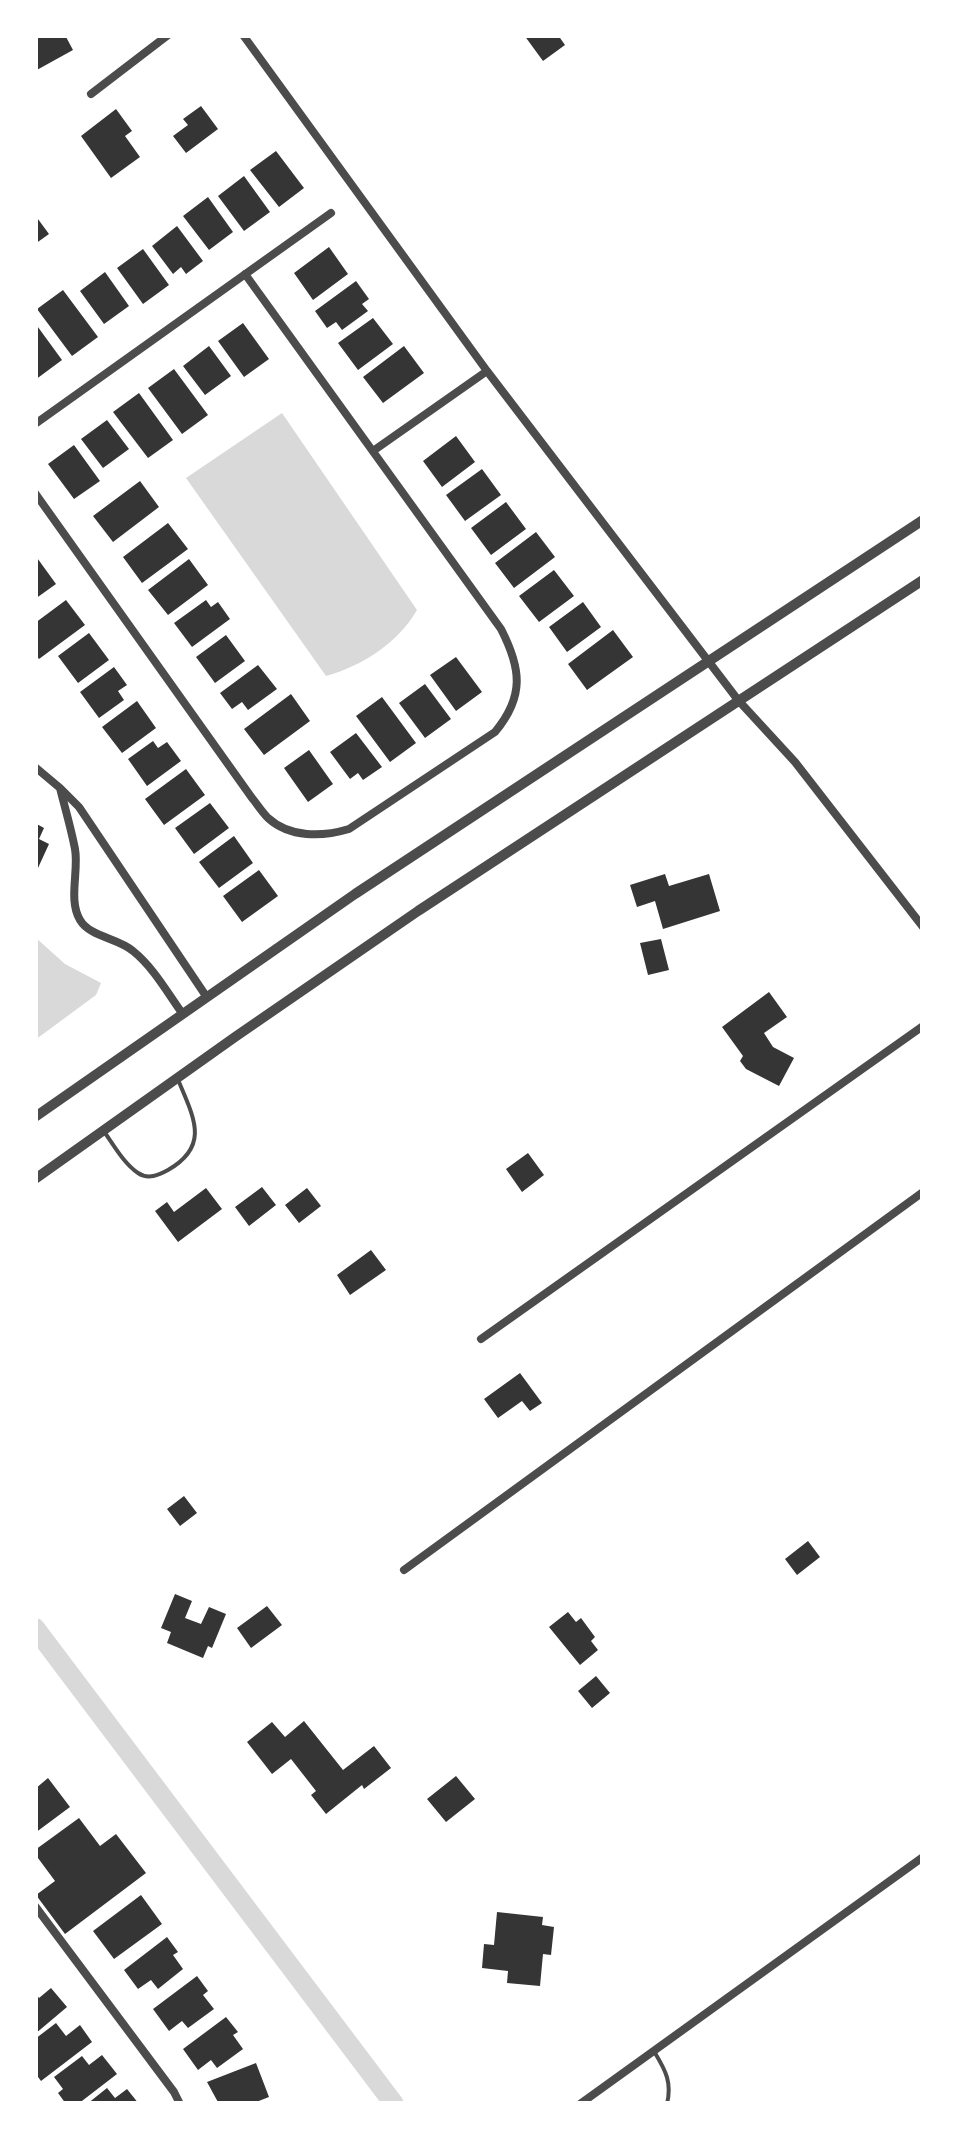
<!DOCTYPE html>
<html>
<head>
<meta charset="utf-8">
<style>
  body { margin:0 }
  #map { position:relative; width:958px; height:2139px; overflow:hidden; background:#fff; font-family:"IBM Plex Serif",serif }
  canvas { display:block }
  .frame { position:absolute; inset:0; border:38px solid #fff; pointer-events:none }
</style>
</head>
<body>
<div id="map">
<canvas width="958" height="2139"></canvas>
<div class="frame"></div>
</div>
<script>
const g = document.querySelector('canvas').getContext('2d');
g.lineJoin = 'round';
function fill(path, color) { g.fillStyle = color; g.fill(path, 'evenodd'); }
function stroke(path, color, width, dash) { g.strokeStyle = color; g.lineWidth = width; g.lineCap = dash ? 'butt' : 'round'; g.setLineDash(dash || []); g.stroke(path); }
fill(new Path2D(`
  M282 413 417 610C398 643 362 666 326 676L186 478Z
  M35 937 65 964 101 983 96 995 35 1040Z`), '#d9d9d9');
stroke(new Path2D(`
  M35 1628 394 2104`), '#d9d9d9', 20);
fill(new Path2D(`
  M35 35H65L73 50 35 71Z
  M524 35H558L565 45 543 61Z
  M201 106 218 129 186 153 173 136 188 125 183 119Z
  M116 109 132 131 125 136 140 157 111 178 81 136Z
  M276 151 304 188 279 207 250 170Z
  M244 176 270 212 244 231 218 196Z
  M208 197 233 232 209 250 183 216Z
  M35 215 49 234 35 244Z
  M177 226 203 261 186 274 181 267 173 274 152 246Z
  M329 247 348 274 313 300 294 273Z
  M143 249 169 285 143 304 117 268Z
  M105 272 129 306 104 324 80 291Z
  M356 281 369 299 362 304 368 311 342 330 336 322 327 328 315 311Z
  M63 290 98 337 72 356 37 309Z
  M373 318 393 344 358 370 338 343Z
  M35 323 62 360 35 380Z
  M243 323 269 359 244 377 218 341Z
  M209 346 231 376 205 395 183 366Z
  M404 346 424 373 383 403 363 377Z
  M174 369 208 415 182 434 148 388Z
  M139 393 173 440 148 458 113 412Z
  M107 420 129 449 103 468 81 439Z
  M456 436 475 462 442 487 423 461Z
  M74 445 100 481 74 499 48 464Z
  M482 469 501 495 465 521 446 495Z
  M140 481 159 507 113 542 93 516Z
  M506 502 526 529 491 555 471 528Z
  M168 523 188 549 142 583 123 557Z
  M536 532 555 557 514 588 495 563Z
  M35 555 56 584 35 599Z
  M189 559 208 585 168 615 148 590Z
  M554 570 574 596 539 622 519 596Z
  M66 600 85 625 39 659 35 654V623Z
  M206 600 211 607 218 602 230 619 192 647 174 623Z
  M583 602 601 627 567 652 549 627Z
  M613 630 633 657 587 690 568 664Z
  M89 633 109 660 78 683 58 656Z
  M226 635 245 661 215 683 196 657Z
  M456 657 482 692 456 711 430 675Z
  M258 665 277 689 248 710 242 702 232 709 220 693Z
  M114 667 127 685 118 691 124 700 99 718 80 692Z
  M425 684 451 719 425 738 399 703Z
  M291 694 310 721 264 755 244 729Z
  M382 697 416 743 390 762 356 716Z
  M137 701 156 728 122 753 102 727Z
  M356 733 382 767 363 780 358 773 350 779 330 752Z
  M153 741 158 748 167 742 181 761 147 786 128 759Z
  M309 750 333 784 308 802 284 768Z
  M186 769 205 795 164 825 145 799Z
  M210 803 229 828 194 854 175 828Z
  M35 823 44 828 39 839 49 844 38 868 35 866Z
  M234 836 253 863 219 888 199 862Z
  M259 870 278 896 242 922 223 896Z
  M665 874 669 886 709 874 720 911 663 929 655 901 637 907 630 885Z
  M661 939 669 970 648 975 640 943Z
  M769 992 787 1017 764 1033 773 1047 794 1058 779 1086 746 1069 740 1061 743 1056 722 1027Z
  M528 1153 544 1175 522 1192 506 1169Z
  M262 1187 276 1205 249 1226 235 1207Z
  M206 1188 222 1209 178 1242 155 1211 167 1202 174 1212Z
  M307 1188 321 1206 299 1223 285 1205Z
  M371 1250 386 1270 350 1295 337 1275Z
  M520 1373 542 1403 530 1411 522 1401 498 1418 484 1399Z
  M184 1496 197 1513 180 1526 167 1509Z
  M808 1541 820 1557 797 1575 785 1559Z
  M175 1594 192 1601 185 1618 201 1624 209 1607 226 1614 212 1648 208 1646 203 1658 167 1643 171 1632 161 1628Z
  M267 1606 282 1625 251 1648 237 1628Z
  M568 1612 576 1622 581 1618 595 1637 591 1641 598 1650 580 1665 549 1627Z
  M596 1676 610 1693 592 1708 578 1691Z
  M304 1721 343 1770 374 1746 391 1768 364 1789 362 1785 326 1814 311 1795 316 1791 291 1759 272 1774 247 1742 272 1722 285 1737Z
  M456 1776 475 1799 446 1822 427 1799Z
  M48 1778 70 1807 35 1833V1789Z
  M79 1818 100 1846 116 1834 146 1873 65 1934 36 1895 55 1881 35 1854V1850Z
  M141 1895 162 1924 114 1959 93 1931Z
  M497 1912 543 1917 542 1925 554 1927 551 1955 543 1954 540 1986 507 1983 508 1971 482 1968 484 1944 494 1945Z
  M167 1937 178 1952 173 1955 183 1969 158 1989 151 1980 138 1989 124 1970Z
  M197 1976 208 1991 203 1995 214 2009 188 2028 182 2021 169 2031 153 2009Z
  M51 1988 67 2007 35 2034V1992L39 1998Z
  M226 2017 238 2032 233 2035 243 2049 217 2068 211 2060 198 2070 183 2049Z
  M56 2023 66 2036 80 2025 92 2042 41 2081 35 2073V2039Z
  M102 2055 117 2074 78 2104H66L58 2093 63 2089 54 2077 82 2056 89 2065Z
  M256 2063 269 2097 251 2104H219L207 2082Z
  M107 2088 115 2098 127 2089 139 2104H87Z`), '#353535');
stroke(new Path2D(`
  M602 35 603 36
  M103 1130C113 1144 124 1164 138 1173 148 1180 159 1175 168 1170 210 1146 194 1118 179 1082
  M655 2053C666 2071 672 2083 667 2104`), '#4c4c4c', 4);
stroke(new Path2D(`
  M243 35 487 371 738 700 795 762 923 927
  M91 94 168 35
  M35 424 331 213
  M373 451 487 371
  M35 493 252 798C257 804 262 812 268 818 290 838 322 837 349 829L495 732C525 696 521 668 501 629L245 274
  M35 767 60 788
  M182 1013C167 992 153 967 133 951 118 938 90 937 80 920 68 900 79 871 75 849 71 828 65 808 60 788L79 807 206 996
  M481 1339 923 1026
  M404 1570 923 1192
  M35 1906 174 2092 180 2104
  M580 2104 923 1857`), '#4c4c4c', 8);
stroke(new Path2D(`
  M35 1117 355 894 923 520
  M35 1179 235 1037 418 911 923 580`), '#4c4c4c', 10);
</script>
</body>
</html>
